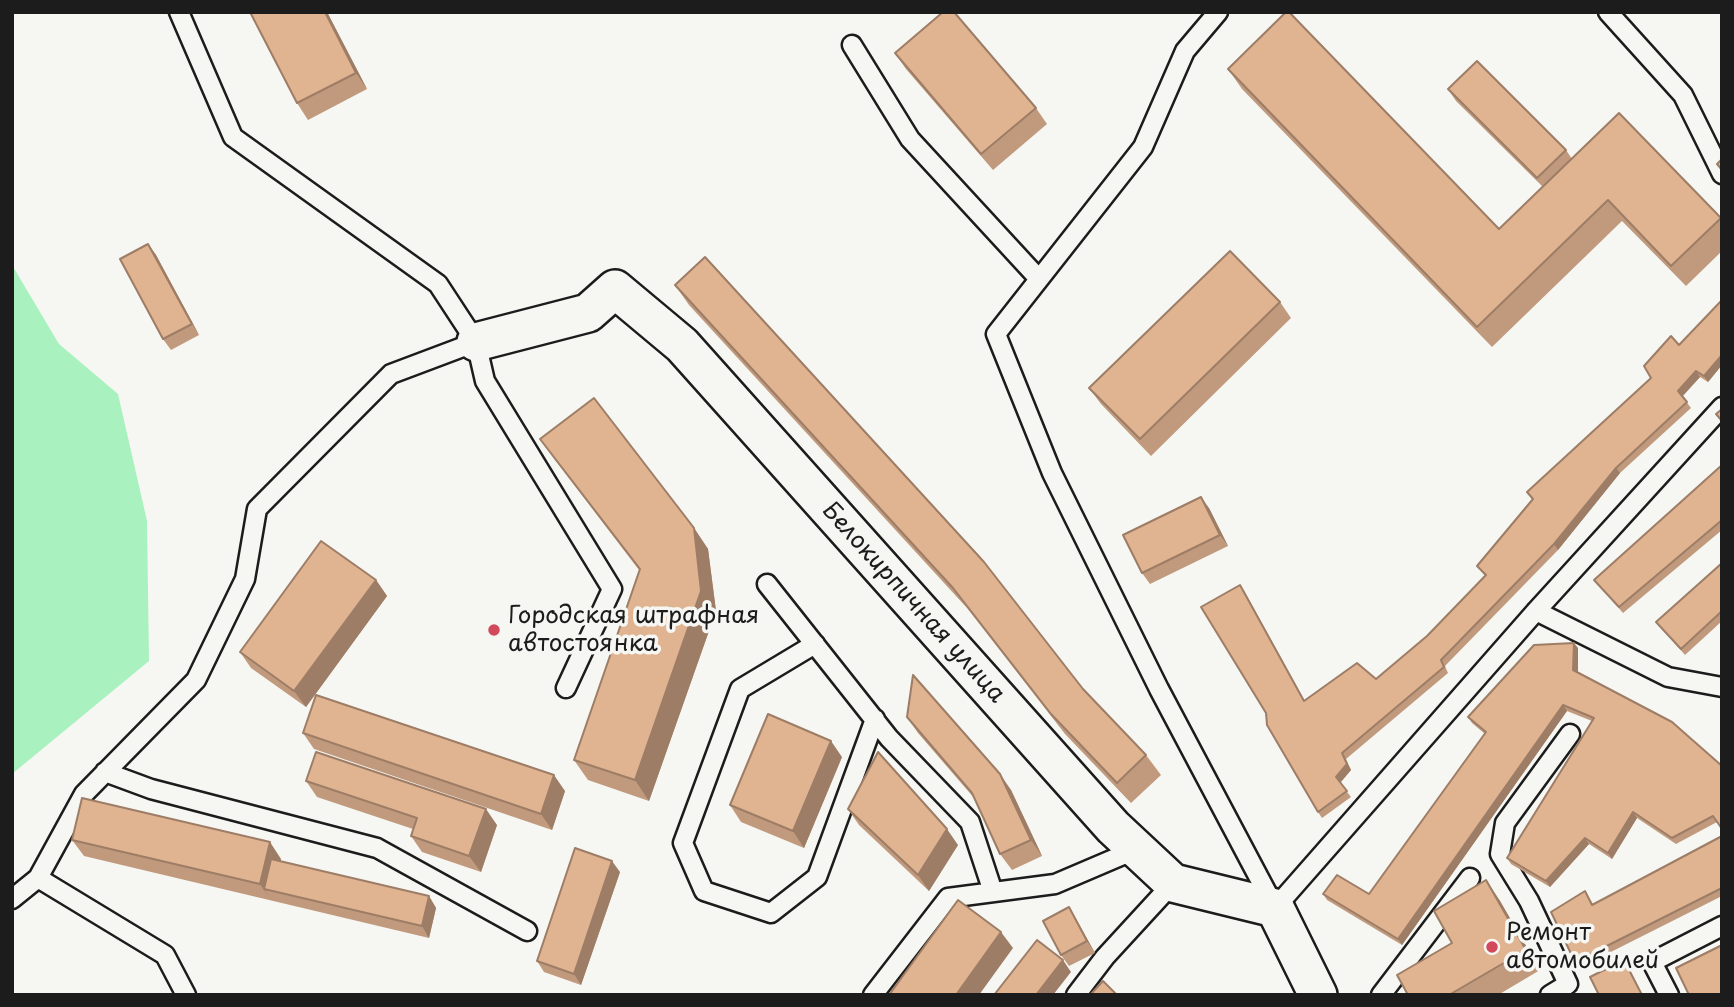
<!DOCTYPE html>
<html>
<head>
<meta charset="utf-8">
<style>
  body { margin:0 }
  #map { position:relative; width:1734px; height:1007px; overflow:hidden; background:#f6f6f2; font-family:"Playpen Sans",sans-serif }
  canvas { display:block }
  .frame { position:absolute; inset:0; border:14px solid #1c1c1c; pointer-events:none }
</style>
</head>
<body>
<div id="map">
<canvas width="1734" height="1007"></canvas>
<div class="frame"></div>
</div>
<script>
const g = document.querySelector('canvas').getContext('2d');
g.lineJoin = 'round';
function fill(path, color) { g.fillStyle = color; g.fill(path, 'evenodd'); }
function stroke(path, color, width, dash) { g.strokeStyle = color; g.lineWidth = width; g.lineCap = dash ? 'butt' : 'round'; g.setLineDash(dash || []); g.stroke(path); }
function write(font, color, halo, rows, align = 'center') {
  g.font = font + ' "Playpen Sans",sans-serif'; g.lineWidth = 7; g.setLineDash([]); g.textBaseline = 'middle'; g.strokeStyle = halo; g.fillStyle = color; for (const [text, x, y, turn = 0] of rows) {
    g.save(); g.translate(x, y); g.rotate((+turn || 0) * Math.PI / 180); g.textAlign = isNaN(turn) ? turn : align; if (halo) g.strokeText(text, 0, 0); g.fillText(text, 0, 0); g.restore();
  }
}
fill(new Path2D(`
  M12 265 59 344 118 394 147 521 149 661 12 774Z`), '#a9f2bf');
const lane = new Path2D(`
  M179 12 233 137 438 284 476 342 485 381 612 589 566 688
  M1218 12 1185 51 1143 147 996 334 1052 473 1159 689 1275 908 1536 611 1722 407
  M1608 12 1683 95 1722 174
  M852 45 910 139 1039 279
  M767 584 889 738 970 822 993 892
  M1536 611 1668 677 1722 687
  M815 644 740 689 683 843 704 891 771 913 817 877 875 719
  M105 772 151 789 377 848 527 931
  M12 899 38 878
  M186 995 165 955 38 878 84 794 196 680 245 579 257 509 391 374 476 342
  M873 995 948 898 1055 884 1137 849
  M1076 995 1105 957 1173 883
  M1381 995 1470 878
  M1550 995 1568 984 1529 901 1500 854 1505 823 1570 734
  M1669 995 1652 962 1722 926`);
const street = new Path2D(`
  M476 342 588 313 615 289 682 345 1113 827 1173 883 1275 908 1318 995`);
stroke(lane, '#1c1c1c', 23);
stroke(street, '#1c1c1c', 42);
stroke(lane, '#f6f6f2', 18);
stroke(street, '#f6f6f2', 37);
fill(new Path2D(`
  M250 12H327L367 89 308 120 297 103Z
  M895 53 1036 108 1047 124 993 170 906 69Z
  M1228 69 1499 229 1543 187 1456 101 1448 89 1566 150 1572 159 1619 113 1722 220V251L1686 286 1622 221 1492 347 1242 89Z
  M148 244 156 255 199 335 171 350 163 339Z
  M675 285 1083 689 1146 755 1161 775 1131 803 1065 734 967 608 689 305Z
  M1722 300V365L1708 382 1700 377 1682 396 1691 408 1620 473 1558 550 1445 666 1448 673 1346 759 1351 770 1340 783 1351 797 1322 818 1318 812 1266 713 1244 591 1304 701 1376 679 1427 636 1485 576 1477 566 1533 500 1527 492 1651 378 1679 345Z
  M1280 302 1291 318 1151 456 1101 404 1089 388Z
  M540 439 694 528 708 549 716 611 649 801 588 780 574 760 639 570 555 460Z
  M1722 465V530L1623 613 1594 580Z
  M1209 508 1228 546 1150 584 1142 573Z
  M1722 563V621L1685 655 1656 622Z
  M376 580 387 596 306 707 251 668 240 652Z
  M1578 648V673L1672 722 1717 822 1676 844 1637 818 1612 859 1589 844 1550 887 1511 864 1507 858 1592 721 1567 711 1402 945 1327 900 1323 894H1369L1485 734 1472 723 1468 717Z
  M907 717 1011 790 1042 856 1012 870 1000 854 975 799 918 733Z
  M303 733 565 791 552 830 314 749Z
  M842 757 804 848 741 822 730 805Z
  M306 781 497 825 481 872 422 852 411 836 413 829 317 797Z
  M848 809 958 845 929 891 859 825Z
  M1722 836V896L1579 968 1575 962 1585 891 1593 904Z
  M72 840 281 859V861L429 896 436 908 429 938 84 856Z
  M620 872 581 985 544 972 537 961Z
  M1486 880 1500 901 1540 970 1498 995H1408L1452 943Z
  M1069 907 1076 919 1095 953 1069 966 1061 955Z`), '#c19a7d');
fill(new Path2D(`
  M325 12H327L367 89 356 73Z
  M148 244 156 255 199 335 192 324Z
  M1722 355V365L1708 382 1704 376Z
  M1696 371 1700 377 1682 397 1678 391Z
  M1616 468 1620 473 1558 550 1554 544Z
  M1201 497 1209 508 1228 546 1220 535Z
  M694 528 708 549 716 611 649 801 635 780Z
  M376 580 387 596 306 707 294 691Z
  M1240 585 1244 591 1308 707 1304 701Z
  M1574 643 1578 648V676L1573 670Z
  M1563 705 1567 711 1402 945 1398 939Z
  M831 741 842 757 804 848 793 831Z
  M1342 753 1351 770 1340 783 1336 777Z
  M1000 774 1011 790 1042 856 1031 840Z
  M554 775 565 791 552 830 541 814Z
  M486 809 497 825 481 872 469 856Z
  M1633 812 1637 818 1612 859 1608 853Z
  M947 829 958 845 929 891 918 875Z
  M1585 838 1589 844 1550 887 1546 881Z
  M270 842 281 859 273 891 264 889 271 900 260 884Z
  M612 861 620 872 581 985 574 974Z
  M1486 880 1500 901 1540 970 1526 950Z
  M429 896 436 908 429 938 422 926Z
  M1069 907 1076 919 1095 953 1087 941Z
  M1001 932 1013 948 979 995H956Z
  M1063 960 1071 972 1053 995H1036Z`), '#9d7d66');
const building = new Path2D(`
  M250 12H325L356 73 297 103Z
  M943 12H954L1036 108 981 154 895 53Z
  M1286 12H1289L1499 229 1619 113 1721 218 1671 266 1608 200 1477 327 1228 69Z
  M1477 61 1566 150 1537 178 1448 89Z
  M1722 159V170L1717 164Z
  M148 244 192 324 163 339 120 259Z
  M1230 251 1280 302 1140 439 1089 388Z
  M705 257 984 562 1083 689 1146 755 1117 783 1051 714 953 588 675 285Z
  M1722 300V355L1704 376 1696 371 1678 391 1687 402 1616 468 1554 544 1441 660 1444 667 1342 753 1347 764 1336 777 1347 791 1318 812 1267 725 1266 713 1201 607 1240 585 1304 701 1357 663 1376 679 1427 636 1486 575 1477 566 1533 499 1527 492 1651 378 1644 366 1671 336 1679 345Z
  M594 398 694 528 701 591 635 780 574 760 640 569 540 439Z
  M1722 409V421L1716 414Z
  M1722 465V520L1619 607 1594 580Z
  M1201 497 1220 535 1142 573 1123 535Z
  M321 541 376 580 294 691 240 652Z
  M1722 563V611L1681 649 1656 622Z
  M1574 643 1573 670 1672 722 1722 766V829L1713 816 1672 838 1633 812 1608 853 1585 838 1546 881 1507 858 1594 718 1563 705 1398 939 1323 894 1337 875 1369 894 1486 732 1468 717 1534 645Z
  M913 675 1000 774 1031 840 1000 854 972 793 907 717Z
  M316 695 554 775 541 814 303 733Z
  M768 714 831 741 793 831 730 805Z
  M316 752 486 809 469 856 411 836 417 818 306 781Z
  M878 752 947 829 918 875 848 809Z
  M82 798 270 842 260 884 72 840Z
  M1722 836V888L1575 962 1551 912 1585 891 1592 905Z
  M575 848 612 861 574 974 537 961Z
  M271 859 429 896 422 926 264 889Z
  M1486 880 1526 950 1449 995H1408L1397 975 1452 943 1434 911Z
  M958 900 1001 932 956 995H889Z
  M1069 907 1087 941 1061 955 1043 921Z
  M1037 940 1063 960 1036 995H994Z
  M1722 945V995H1689L1676 968Z
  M1624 960 1642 995H1599L1590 977Z
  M1103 981 1117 995H1090Z`);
fill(building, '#e0b391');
stroke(building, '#9d7d66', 2);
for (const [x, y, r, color] of [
  [494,630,7,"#d1495b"],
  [1492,947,7,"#d1495b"]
]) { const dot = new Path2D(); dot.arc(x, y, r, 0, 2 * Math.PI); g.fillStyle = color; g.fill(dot); stroke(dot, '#f6f6f2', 2.5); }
write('24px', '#1c1c1c', '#f6f6f2', [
  ["Белокирпичная улица",913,603,48]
]);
write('24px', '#1c1c1c', '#f6f6f2', [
  ["Городская штрафная",508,616],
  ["автостоянка",508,644],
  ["Ремонт",1506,933],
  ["автомобилей",1506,961]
], 'left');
</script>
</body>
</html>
